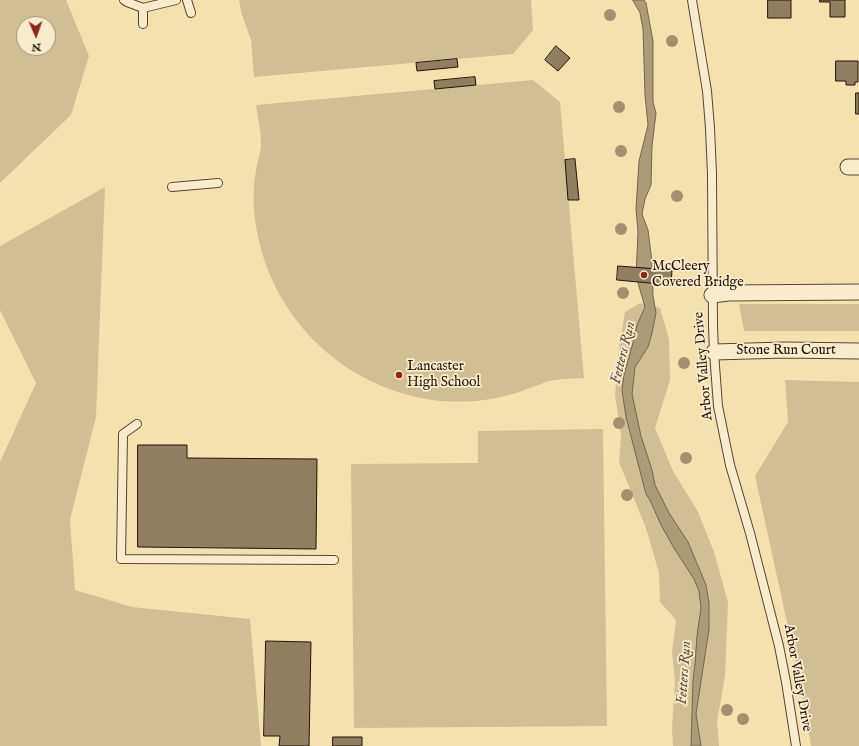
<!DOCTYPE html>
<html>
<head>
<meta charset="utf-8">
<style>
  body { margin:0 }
  #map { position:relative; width:859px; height:746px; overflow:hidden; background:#f4e2ae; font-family:"IM FELL English",serif }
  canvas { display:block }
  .north { position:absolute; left:16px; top:16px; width:40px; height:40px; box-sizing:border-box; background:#f8ecca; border:1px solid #a2957d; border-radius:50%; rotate:178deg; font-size:11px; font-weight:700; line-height:16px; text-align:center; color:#21130a }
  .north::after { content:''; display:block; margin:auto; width:14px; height:18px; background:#8f2418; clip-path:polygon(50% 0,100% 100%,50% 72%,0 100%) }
</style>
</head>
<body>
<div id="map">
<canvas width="859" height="746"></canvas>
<div class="north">N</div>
</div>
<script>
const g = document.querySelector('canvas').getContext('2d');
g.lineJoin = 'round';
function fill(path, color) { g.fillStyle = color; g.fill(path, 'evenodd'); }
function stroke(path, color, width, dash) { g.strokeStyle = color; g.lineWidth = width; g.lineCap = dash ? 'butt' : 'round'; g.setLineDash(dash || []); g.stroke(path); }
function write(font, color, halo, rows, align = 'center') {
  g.font = font + ' "IM FELL English",serif'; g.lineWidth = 3.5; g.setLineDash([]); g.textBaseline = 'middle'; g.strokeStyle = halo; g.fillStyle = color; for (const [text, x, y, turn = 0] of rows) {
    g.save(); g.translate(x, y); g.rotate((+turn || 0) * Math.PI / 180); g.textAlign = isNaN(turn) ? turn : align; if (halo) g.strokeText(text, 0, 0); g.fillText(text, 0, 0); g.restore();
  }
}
fill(new Path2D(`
  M0 0H66L89 56 71 115 0 183ZM24 24H48V48H24Z
  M239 0H531L533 30 513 54 254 77 251 40 242 15Z
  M533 80 560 102 584 378C573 379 561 378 550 381 544 382 537 386 530 388 515 394 500 398 484 400 469 402 447 402 432 400 339 386 267 313 255 219 253 205 253 185 256 171 257 162 261 153 261 144 261 132 258 118 256 105Z
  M105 187 96 417 70 520 75 590 132 607 250 619 261 746H0V462L36 383 0 310V246Z
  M640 303 660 308 669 339 670 380 655 428 673 471 698 512 714 552 728 602 725 676 717 722 719 746H673L672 728 675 682 672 652 676 620 660 602 659 573 646 528 619 462 621 435 615 395 619 348 625 312Z
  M739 304H859V331H744Z
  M785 380 859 382V746H811L797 668 755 476 788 422Z
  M603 429 607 726 354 728 351 464 478 463V431Z`), '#d0bf92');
const water = new Path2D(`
  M633 0H644L646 3 653 41V102L656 113 652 146 651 185 645 199 642 214 648 230 652 262 653 296 656 313 652 333 648 347 635 367 632 394 641 436 652 470 655 485 669 513 688 542 706 585 709 603V629L696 714 701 746H691L693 680 695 664 697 636 701 608 699 591 694 579 674 548 661 525 650 500 646 494 626 417 622 390 624 375 633 343 637 325 645 307 636 276 638 232 636 209 639 161 648 125 645 95 643 29 640 13Z`);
fill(water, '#ac9c76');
stroke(water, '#74654b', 1);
const building = new Path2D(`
  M768 0H791V18H768Z
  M820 0H845V17H830V2H820Z
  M556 46 570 58 558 71 545 60Z
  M457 59 458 67 417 71 416 63Z
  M836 61H858V82H855V85H846V81H836Z
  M475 77 476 85 435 89 434 81Z
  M856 93H859V114H856Z
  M575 159 579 200H568L565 160Z
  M618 266 672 270 671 285 617 280Z
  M138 445H187V458L317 459 316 549 138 547Z
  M266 641 311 642 309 746H279L280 736H264Z
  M333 737H362V746H333Z`);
fill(building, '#8f7f5f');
stroke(building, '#21130a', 1);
const lane = new Path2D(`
  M124 0 127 2 143 8 176 0
  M187 0 191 13
  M692 0 707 91 710 128 712 174 713 326 714 352 718 406 730 465 750 533 779 646 786 682 796 746
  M143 8V24
  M172 187 218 183
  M137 424 123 434 121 559 334 560`);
const street = new Path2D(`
  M848 167H859
  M712 295 728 293 859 292
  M714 352 785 350 859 351`);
stroke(lane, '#564733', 10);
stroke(street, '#564733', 17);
stroke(lane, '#f8ecca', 8);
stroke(street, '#f8ecca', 15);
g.fillStyle = '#a2916e';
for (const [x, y] of [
  [610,15],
  [672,41],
  [619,107],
  [621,151],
  [677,196],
  [621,229],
  [623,293],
  [684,363],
  [619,423],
  [686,458],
  [627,495],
  [727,710],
  [743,719]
]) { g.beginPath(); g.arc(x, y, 6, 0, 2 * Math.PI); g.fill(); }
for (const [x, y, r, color] of [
  [644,275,4,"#8f2418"],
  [399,375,4,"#8f2418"]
]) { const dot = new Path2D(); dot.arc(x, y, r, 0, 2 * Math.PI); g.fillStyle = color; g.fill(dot); stroke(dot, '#f8ecca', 1.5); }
write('14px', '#21130a', '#f8ecca', [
  ["McCleery",652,267],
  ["Covered Bridge",652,283],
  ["Lancaster",407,367],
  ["High School",407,383]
], 'left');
write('14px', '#21130a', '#f8ecca', [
  ["Stone Run Court",786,351],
  ["Arbor Valley Drive",704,366,-95],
  ["Arbor Valley Drive",797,678,80]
]);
write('italic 15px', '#60513b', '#f8ecca', [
  ["Fetters Run",624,353,-76],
  ["Fetters Run",685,673,-86]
]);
</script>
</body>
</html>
